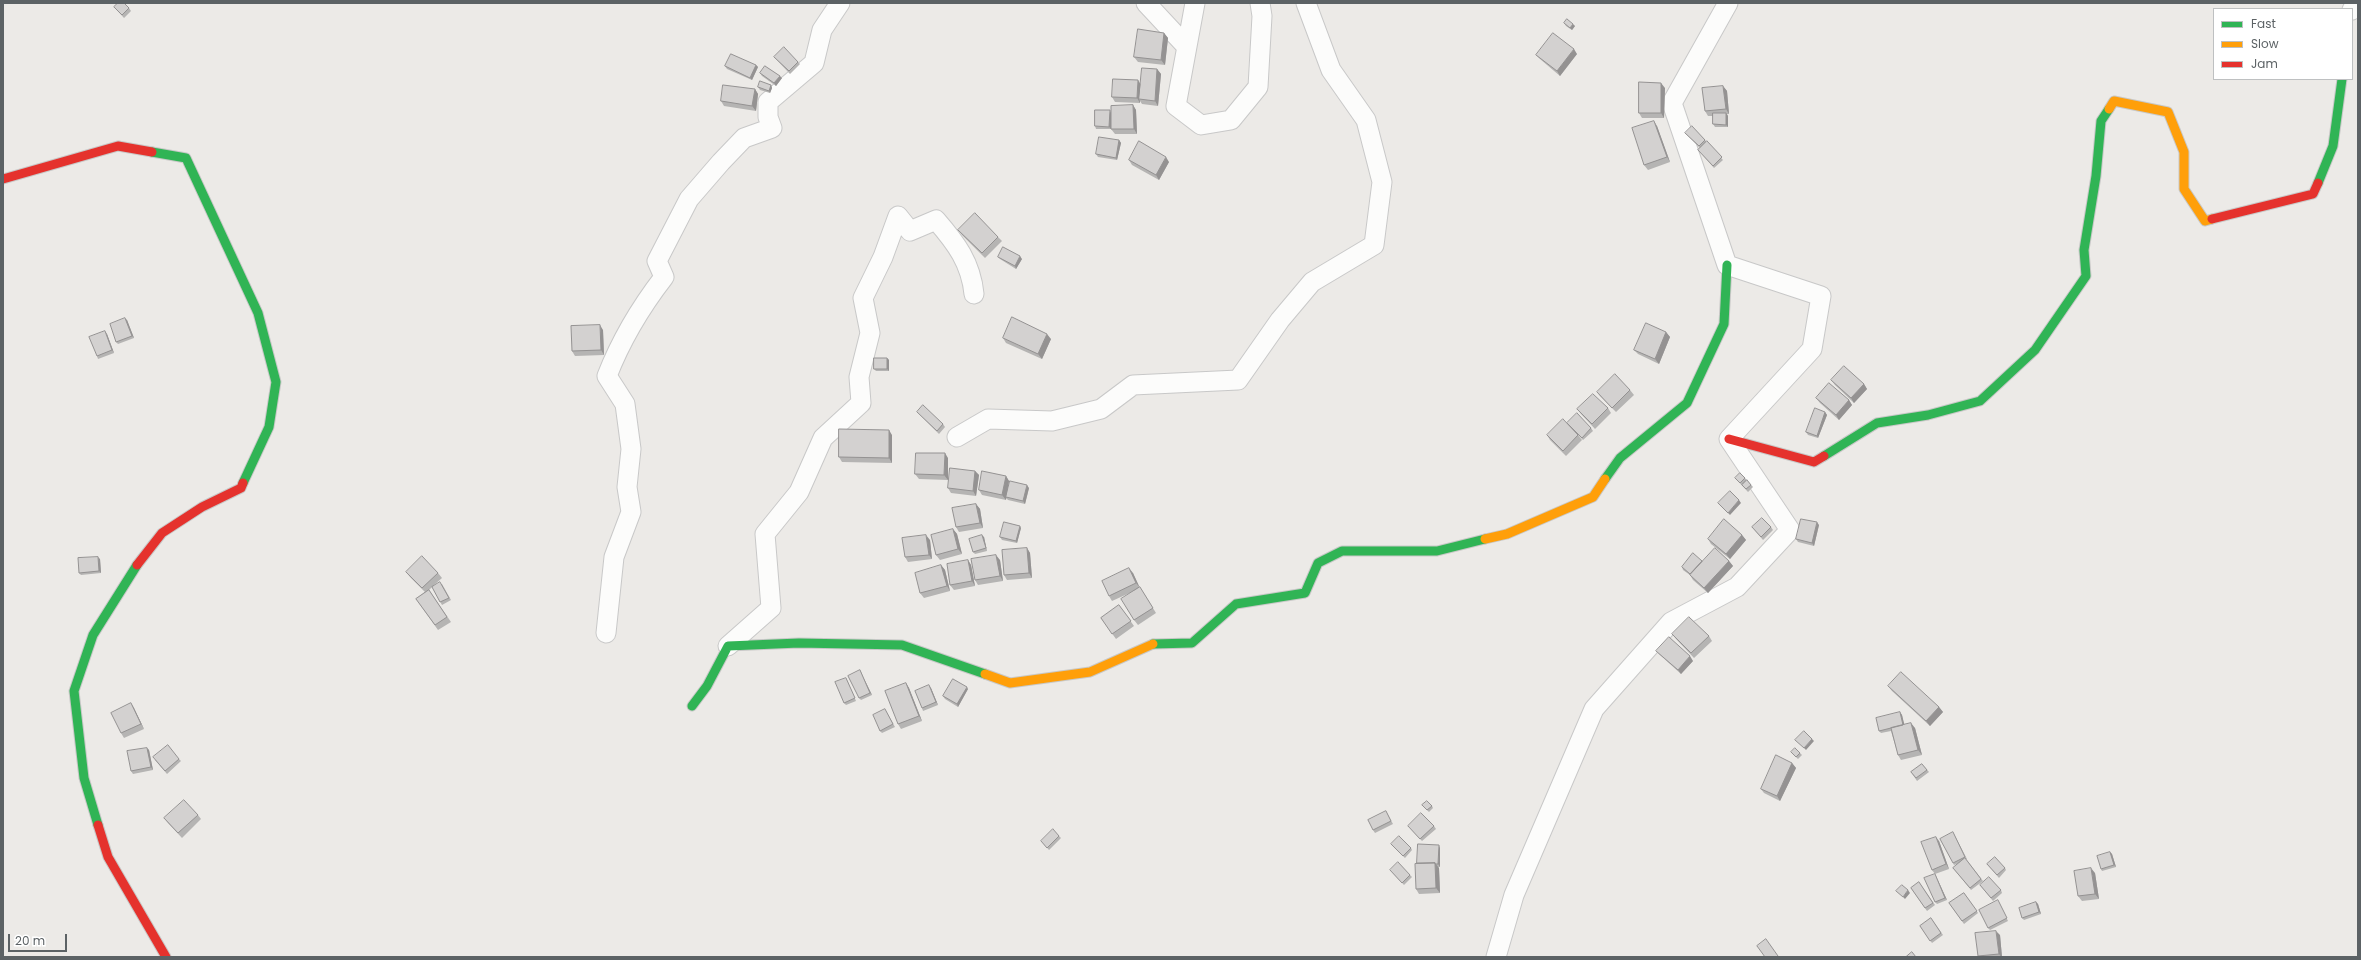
<!DOCTYPE html>
<html>
<head>
<meta charset="utf-8">
<style>
  body { margin:0 }
  #map { position:relative; width:2361px; height:960px; overflow:hidden; background:#eceae7; font-family:Poppins,sans-serif }
  canvas { display:block }
  .frame { position:absolute; inset:0; border:4px solid #5c6265; pointer-events:none }
  .legend { position:absolute; left:2213px; top:8px; width:140px; height:72px; box-sizing:border-box; background:#fff; border:1px solid #bec0c1; margin:0; padding:5px 7px; list-style:none; font-size:12px; color:#5c6265 }
  .legend li { display:flex; align-items:center; gap:8px; height:20px }
  .legend b { width:20px; border:1px solid #bec0c1 }
  .scale { position:absolute; left:8px; top:934px; width:59px; height:18px; box-sizing:border-box; border:2px solid #5c6265; border-top:0; padding-left:5px; font-size:12px; line-height:14px; white-space:nowrap; color:#5c6265; -webkit-text-stroke:3px #fff; paint-order:stroke }
</style>
</head>
<body>
<div id="map">
<canvas width="2361" height="960"></canvas>
<div class="frame"></div>
<ul class="legend">
<li><b style="height:5px;background:#30b455"></b>Fast</li>
<li><b style="height:5px;background:#ff9f0a"></b>Slow</li>
<li><b style="height:5px;background:#e5322d"></b>Jam</li>
</ul>
<div class="scale">20 m</div>
</div>
<script>
const g = document.querySelector('canvas').getContext('2d');
g.lineJoin = 'round';
function stroke(path, color, width, dash) { g.strokeStyle = color; g.lineWidth = width; g.lineCap = dash ? 'butt' : 'round'; g.setLineDash(dash || []); g.stroke(path); }
function fill(path, color) { g.fillStyle = color; g.fill(path, 'evenodd'); }
const street = new Path2D(`
  M1146 3 1187 47
  M1195 3 1176 106 1201 125 1231 120 1258 87 1262 16 1260 3
  M2352 10 2356 3
  M957 437 988 419 1052 421 1101 409 1133 385 1238 380 1280 320 1312 282 1374 245 1382 182 1366 120 1331 70 1306 3
  M606 633 614 557 631 512 627 487 631 449 625 404 607 376C621 340 640 308 664 277L657 261 689 199 721 162 744 138 772 128 768 117V102L814 63 822 30 840 3
  M728 646 771 608 765 534 799 492 823 438 861 403 859 377 870 333 863 298 883 257 898 216 910 231 936 220C956 243 971 263 974 294
  M1496 957 1514 895 1594 709 1671 622 1737 587 1790 530 1729 439 1812 349 1821 296 1727 265 1672 103 1728 3`);
const fast = new Path2D(`
  M152 152 186 158 258 313 276 382 269 427 243 483
  M2318 183 2333 146 2342 79
  M1824 456 1877 423 1928 415 1980 401 2035 350 2086 276 2084 250 2096 176 2101 121 2109 109
  M1605 479 1620 458 1687 403 1724 324 1727 265
  M1153 644 1192 643 1236 604 1305 593 1318 563 1342 551H1437L1485 539
  M692 706 707 686 728 646 799 643 902 645 985 674
  M98 825 84 778 74 691 93 635 137 565`);
const slow = new Path2D(`
  M2109 109 2114 101 2168 112 2184 152V189L2205 221 2212 219
  M1485 539 1507 534 1593 497 1605 479
  M985 674 1010 683 1090 672 1153 644`);
const jam = new Path2D(`
  M3 179 118 146 152 152
  M2212 219 2313 194 2318 183
  M1729 439 1814 462 1824 456
  M137 565 162 533 202 507 241 488 243 483
  M98 825 108 857 166 957`);
stroke(street, '#c8c8c8', 21);
stroke(fast, '#c8c8c7', 11);
stroke(slow, '#c8c8c7', 11);
stroke(jam, '#c8c8c7', 11);
stroke(street, '#fcfcfb', 19);
stroke(fast, '#30b455', 9);
stroke(slow, '#ff9f0a', 9);
stroke(jam, '#e5322d', 9);
fill(new Path2D(`
  M114 7 129 8 131 11 124 18Z
  M1564 23 1575 26 1572 30 1566 26Z
  M1164 33 1168 38 1165 65 1138 62 1134 57Z
  M1577 54 1560 76 1540 59 1536 55Z
  M774 57 798 62 800 64 790 74Z
  M756 65 758 67 752 80 727 69 725 66Z
  M1157 69 1161 74 1158 106 1142 104 1140 101V103L1115 102 1112 97 1140 84Z
  M760 73 782 78 776 86 762 76Z
  M771 85 772 88 770 93 760 90 758 87Z
  M1723 86 1727 91 1729 114H1727L1728 116V127H1715L1713 124V116H1708L1705 111Z
  M1665 88 1664 118H1642L1639 113Z
  M755 89 758 94 756 111 724 106 721 101Z
  M1133 105 1136 110 1137 134H1115L1111 129H1096L1095 126 1111 112Z
  M1657 126 1670 162 1648 170 1644 165Z
  M1685 133 1705 140 1723 160 1714 168 1700 152 1698 150 1700 148Z
  M1119 140 1121 143 1117 160 1098 157 1096 154Z
  M1129 160 1169 162 1159 180 1132 165Z
  M958 230 998 237 1002 241 985 258 962 235Z
  M998 257 1022 259 1016 269 1000 259Z
  M127 320 134 338 118 344 116 342Z
  M603 330 604 355 575 356 572 351Z
  M1666 332 1670 337 1659 364 1638 354 1634 350Z
  M107 334 114 353 98 359 97 356Z
  M1003 338 1051 339 1042 359 1006 343Z
  M887 358 889 360V371H876L874 369Z
  M1831 380 1864 384 1867 389 1854 403 1835 385Z
  M1630 390 1634 395 1616 412 1600 396 1597 392Z
  M1816 398 1849 400 1852 405 1839 420 1820 403Z
  M1608 408 1611 413 1595 429 1581 414 1577 409Z
  M917 412 943 424 945 427 939 434Z
  M1825 412 1827 415 1818 438 1808 435 1806 432Z
  M1567 423 1591 428 1593 431 1583 440Z
  M892 435V463L842 462 839 457Z
  M1547 435H1578L1582 440 1566 456 1550 440Z
  M948 458V480L919 479 915 474Z
  M975 471 979 475 976 496 951 493 948 488Z
  M1006 476 1009 481 1007 493 1029 488 1025 504 1008 500 1006 498V500L982 495 979 490Z
  M1735 478H1745L1753 487 1748 492Z
  M976 504 980 509 983 528 959 532 956 527Z
  M1819 525 1814 546 1798 542 1796 539Z
  M1752 527H1771L1773 530 1763 540Z
  M1021 528 1017 543 1002 540 1000 537Z
  M953 529 957 534 962 554 940 560 936 555Z
  M1742 535 1746 540 1730 559 1711 544 1708 539Z
  M984 537 987 551 975 554 973 552Z
  M930 540 932 559 908 562 905 557Z
  M1027 548 1030 553 1032 578 1007 580 1004 575Z
  M100 559 101 573 81 575 79 573Z
  M968 560 971 565 975 586 954 590 950 585Z
  M1000 560 1003 581 978 585 975 580Z
  M1702 561H1729L1733 566 1708 593 1693 580 1690 575 1683 570 1682 567Z
  M941 565 945 570 950 591 924 598 920 593Z
  M406 572 438 573 442 578 433 586 442 584 451 600 442 605 432 587 429 590 451 622 438 630 416 599 425 592 410 577Z
  M1133 573 1139 587 1143 592 1156 613 1138 625 1134 620V591L1112 601 1109 596Z
  M1119 605 1134 626 1116 639 1101 618Z
  M1672 634 1709 636 1712 641 1694 658 1676 639Z
  M1656 651 1693 661 1681 674 1660 655Z
  M860 670 872 695 861 700 859 698Z
  M846 678 847 680 856 701 846 705 844 703Z
  M906 683 909 688 922 721 901 729 898 724Z
  M1888 686 1939 707 1943 712 1930 726 1892 691Z
  M931 688 938 705 923 711 922 708Z
  M968 689 958 707 945 699 943 696Z
  M131 703 134 708 144 729 124 738 121 733Z
  M885 709 895 727 882 733 880 731Z
  M1900 712 1902 715 1904 725 1915 728 1922 755 1901 760 1898 755 1891 731 1881 733 1879 731Z
  M147 748 149 750 153 770 133 774 131 771Z
  M1791 752 1800 753 1802 755 1798 759Z
  M179 759 181 761 167 774 155 760Z
  M1792 763 1796 768 1780 801 1764 793 1761 789Z
  M1922 764 1929 772 1917 781 1911 772Z
  M1422 805 1432 806 1433 808 1429 812Z
  M1386 811 1393 824 1375 833 1373 830Z
  M198 815 201 819 182 838 168 823 164 818Z
  M1408 826H1434L1436 829 1422 841Z
  M1953 832 1967 859H1966L1983 881 1971 890 1953 868 1959 863 1954 865 1953 863Z
  M1059 836 1061 838 1049 850 1041 841Z
  M1939 841 1949 869 1935 874 1947 900 1937 904 1935 902V874L1932 870Z
  M1391 844 1411 848 1412 850 1405 858Z
  M1440 848V867H1438L1439 868 1440 893 1419 894 1416 889 1417 864Z
  M2110 852 2112 854 2116 867 2102 871 2101 869Z
  M1987 864 2005 868 2006 870 1999 878Z
  M1390 870 1410 875 1412 877 1404 885Z
  M2095 873 2099 899 2082 901 2078 896Z
  M1919 882 1935 905 1927 911 1911 888Z
  M1980 885 2001 890 2002 893 1993 901Z
  M1964 893 1978 913 1964 924 1949 903Z
  M2036 902 2038 904 2041 914 2024 920 2022 918Z
  M1999 903 2008 921 1990 930 1988 928Z
  M1931 918 1943 935 1932 943 1920 926Z
  M2000 935 2002 957H1978V956Z`), '#b5b4b3');
fill(new Path2D(`
  M1573 24 1575 26 1572 30 1570 28Z
  M1164 33 1168 38 1165 65 1161 60Z
  M1574 49 1577 54 1560 76 1557 71Z
  M756 65 758 67 752 80 750 78Z
  M1157 69 1161 74 1158 106 1155 101Z
  M780 76 782 78 776 86 774 83Z
  M1138 80 1141 85 1139 99 1140 101V103L1137 98Z
  M1661 83 1665 88 1664 118 1661 113Z
  M771 85 772 88 770 93 769 91Z
  M1723 86 1727 91 1729 114 1726 109Z
  M755 89 758 94 756 111 752 106Z
  M1133 105 1136 110 1137 134 1134 129Z
  M1110 110 1111 113V129L1109 127Z
  M1726 113 1728 116V127L1726 125Z
  M1654 121 1657 126 1670 162 1667 157Z
  M1119 140 1121 143 1117 160 1116 158Z
  M1166 157 1169 162 1159 180 1156 175Z
  M1020 256 1022 259 1016 269 1015 266Z
  M125 318 127 320 134 338 132 336Z
  M600 325 603 330 604 355 601 350Z
  M105 331 107 334 114 353 112 350Z
  M1666 332 1670 337 1659 364 1655 359Z
  M1047 334 1051 339 1042 359 1038 354Z
  M887 358 889 360V371L887 369Z
  M1864 384 1867 389 1854 403 1851 398Z
  M1849 400 1852 405 1839 420 1836 415Z
  M1825 412 1827 415 1818 438 1817 436Z
  M889 430 892 435V463L889 458Z
  M945 453 948 458V480L944 475Z
  M975 471 979 475 976 496 973 491Z
  M1006 476 1009 481 1006 500 1002 495Z
  M1027 485 1029 488 1025 504 1023 501Z
  M1739 500 1741 503 1730 515 1728 513Z
  M976 504 980 509 983 528 980 523Z
  M1817 522 1819 525 1814 546 1812 543Z
  M1020 526 1021 528 1017 543 1016 541Z
  M953 529 957 534 962 554 958 549Z
  M926 535 930 540 932 559 929 555Z
  M982 535 984 537 987 551 986 548Z
  M1742 535 1746 540 1730 559 1726 554Z
  M1027 548 1030 553 1032 578 1029 573Z
  M996 555 1000 560 1003 581 1000 576Z
  M98 557 100 559 101 573 99 571Z
  M968 560 971 565 975 586 972 581Z
  M1729 561 1733 566 1708 593 1704 588Z
  M941 565 945 570 950 591 947 586Z
  M1129 568 1133 573 1140 588 1136 583Z
  M1690 656 1693 661 1681 674 1678 670Z
  M860 670 861 673 872 695 870 693Z
  M906 683 909 688 922 721 919 716Z
  M929 685 931 688 938 705 936 702Z
  M967 687 968 689 958 707 957 704Z
  M131 703 134 708 144 729 141 724Z
  M1939 707 1943 712 1930 726 1926 721Z
  M1900 712 1902 715 1905 727 1903 725Z
  M1911 723 1915 728 1922 755 1918 750Z
  M1812 739 1814 741 1806 750 1804 748Z
  M147 748 149 750 153 770 151 767Z
  M1792 763 1796 768 1780 801 1777 796Z
  M1936 837 1939 841 1949 869 1946 864Z
  M1439 845 1440 848V867L1438 864Z
  M2110 852 2112 854 2116 867 2114 865Z
  M1435 863 1439 868 1440 893 1436 888Z
  M2091 868 2095 873 2099 899 2095 894Z
  M1935 874 1936 876 1947 900 1945 898Z
  M1908 890 1910 893 1905 899 1903 897Z
  M2036 902 2038 904 2041 914 2039 912Z
  M1996 931 2000 935 2002 957H2001L1999 954Z`), '#949292');
const building = new Path2D(`
  M118 3H124L129 8 122 15 114 7Z
  M1567 19 1573 24 1570 28 1564 23Z
  M1138 29 1164 33 1161 60 1134 57Z
  M1553 33 1574 49 1557 71 1536 55Z
  M784 47 798 62 789 71 774 57Z
  M731 54 756 65 750 78 725 66Z
  M765 66 780 76 774 83 760 73Z
  M1142 68 1157 69 1155 101 1139 99Z
  M1113 79 1138 80 1137 98 1112 97Z
  M760 81 771 85 769 91 758 87Z
  M1639 82 1661 83V113H1639Z
  M723 85 755 89 752 106 721 101Z
  M1723 86 1726 109 1705 111 1702 88Z
  M1133 105 1134 129H1111V106Z
  M1095 110H1110L1109 127 1095 126Z
  M1713 113H1726V125L1713 124Z
  M1654 121 1667 157 1644 165 1632 128Z
  M1692 126 1705 140 1699 146 1685 133Z
  M1099 137 1119 140 1116 158 1096 154Z
  M1139 141 1166 157 1156 175 1129 160Z
  M1707 141 1722 157 1713 166 1698 150Z
  M975 213 998 237 982 253 958 230Z
  M1003 247 1020 256 1015 266 998 257Z
  M1012 317 1047 334 1038 354 1003 338Z
  M125 318 132 336 116 342 110 324Z
  M1646 323 1666 332 1655 359 1634 350Z
  M600 325 601 350 572 351 571 326Z
  M105 331 112 350 97 356 89 337Z
  M874 358H887V369H874Z
  M1844 366 1864 384 1851 398 1831 380Z
  M1615 374 1630 390 1612 408 1597 392Z
  M1829 383 1849 400 1836 415 1816 398Z
  M1593 394 1608 408 1592 424 1577 409Z
  M923 405 943 424 937 431 917 412Z
  M1815 408 1825 412 1817 436 1806 432Z
  M1577 413 1591 428 1582 438 1567 423Z
  M1563 419 1578 435 1563 451 1547 435Z
  M839 429 889 430V458L839 457Z
  M916 453H945L944 475 915 474Z
  M950 468 975 471 973 491 948 488Z
  M982 471 1006 476 1002 495 979 490Z
  M1740 473 1745 478 1740 483 1735 478Z
  M1747 480 1751 485 1746 489 1742 485Z
  M1010 481 1027 485 1023 501 1006 497Z
  M1730 491 1739 500 1728 513 1718 503Z
  M976 504 980 523 956 527 952 508Z
  M1762 518 1771 527 1761 537 1752 527Z
  M1724 519 1742 535 1726 554 1708 539Z
  M1801 519 1817 522 1812 543 1796 539Z
  M1004 522 1020 526 1016 541 1000 537Z
  M953 529 958 549 936 555 931 535Z
  M926 535 929 555 905 557 902 538Z
  M982 535 986 548 973 552 969 539Z
  M1027 548 1029 573 1004 575 1002 550Z
  M1715 548 1729 561 1704 588 1690 575Z
  M1693 553 1702 561 1690 574 1682 567Z
  M996 555 1000 576 975 580 971 559Z
  M422 556 438 573 422 588 406 572Z
  M98 557 99 571 79 573 78 558Z
  M968 560 972 581 950 585 947 564Z
  M941 565 947 586 920 593 915 573Z
  M1129 568 1136 583 1109 596 1102 581Z
  M440 582 449 598 440 602 432 587Z
  M1140 587 1153 608 1134 620 1121 599Z
  M429 590 447 617 435 625 416 599Z
  M1119 605 1131 621 1112 634 1101 618Z
  M1689 617 1709 636 1691 653 1672 634Z
  M1669 637 1690 656 1678 670 1656 651Z
  M860 670 870 693 859 698 848 676Z
  M1901 672 1939 707 1926 721 1888 686Z
  M846 678 855 698 844 703 835 682Z
  M953 679 967 687 957 704 943 696Z
  M906 683 919 716 898 724 885 691Z
  M929 685 936 702 922 708 915 691Z
  M131 703 141 724 121 733 111 713Z
  M885 709 893 724 880 731 873 715Z
  M1900 712 1903 725 1879 731 1876 718Z
  M1911 723 1918 750 1898 755 1891 728Z
  M1804 731 1812 739 1804 748 1795 740Z
  M168 745 179 759 165 771 153 757Z
  M147 748 151 767 131 771 127 751Z
  M1795 748 1800 753 1796 757 1791 752Z
  M1776 755 1792 763 1777 796 1761 789Z
  M1922 764 1927 770 1916 778 1911 772Z
  M184 800 198 815 178 833 164 818Z
  M1427 801 1432 806 1427 810 1422 805Z
  M1386 811 1391 821 1373 830 1368 820Z
  M1421 813 1434 826 1420 839 1408 826Z
  M1053 829 1059 836 1047 848 1041 841Z
  M1953 832 1965 857 1953 863 1940 839Z
  M1399 836 1411 848 1403 856 1391 844Z
  M1936 837 1946 864 1932 870 1921 842Z
  M1418 844 1439 845 1438 864H1435V863H1417Z
  M2110 852 2114 865 2101 869 2097 856Z
  M1995 857 2005 868 1997 875 1987 864Z
  M1965 858 1981 879 1970 888 1953 868Z
  M1398 862 1410 875 1402 883 1390 870Z
  M1435 863 1436 888 1416 889 1415 864Z
  M2091 868 2095 894 2078 896 2074 871Z
  M1935 874 1945 898 1935 902 1924 878Z
  M1989 877 2001 890 1991 898 1980 885Z
  M1919 882 1933 903 1925 908 1911 888Z
  M1902 885 1908 890 1903 897 1896 891Z
  M1964 893 1977 911 1962 921 1949 903Z
  M1998 900 2007 918 1988 928 1979 910Z
  M2036 902 2039 912 2022 918 2019 908Z
  M1931 918 1941 933 1930 941 1920 926Z
  M1996 931 1999 954 1978 956 1975 933Z
  M1766 939 1778 956 1776 957H1765L1757 946Z
  M1912 952 1916 957H1906Z`);
fill(building, '#d3d1d0');
stroke(building, '#949292', 1);
</script>
</body>
</html>
